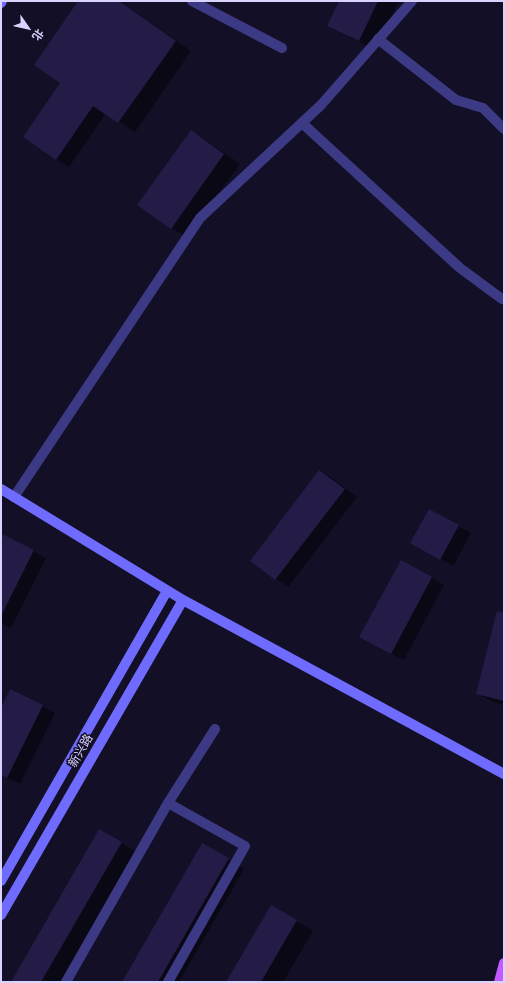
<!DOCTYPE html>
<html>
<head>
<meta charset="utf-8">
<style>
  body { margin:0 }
  #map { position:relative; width:505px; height:983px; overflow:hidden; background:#130f26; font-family:Manrope,"Noto Sans SC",sans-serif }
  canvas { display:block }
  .frame { position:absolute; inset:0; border:2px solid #d9d4ff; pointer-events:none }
  .north { position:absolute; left:8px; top:8px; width:40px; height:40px; -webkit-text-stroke:3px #130f26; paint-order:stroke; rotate:124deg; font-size:11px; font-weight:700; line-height:16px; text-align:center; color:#d9d4ff }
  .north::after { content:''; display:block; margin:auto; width:14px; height:18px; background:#d9d4ff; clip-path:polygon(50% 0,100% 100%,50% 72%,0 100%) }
</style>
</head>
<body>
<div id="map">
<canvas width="505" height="983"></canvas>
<div class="frame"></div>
<div class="north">北</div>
</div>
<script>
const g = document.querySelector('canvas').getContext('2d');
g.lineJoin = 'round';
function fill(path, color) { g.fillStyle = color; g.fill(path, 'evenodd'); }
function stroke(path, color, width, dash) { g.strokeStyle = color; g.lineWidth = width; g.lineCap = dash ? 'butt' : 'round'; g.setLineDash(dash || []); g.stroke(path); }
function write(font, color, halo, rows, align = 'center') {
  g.font = font + ' Manrope,"Noto Sans SC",sans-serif'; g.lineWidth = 3; g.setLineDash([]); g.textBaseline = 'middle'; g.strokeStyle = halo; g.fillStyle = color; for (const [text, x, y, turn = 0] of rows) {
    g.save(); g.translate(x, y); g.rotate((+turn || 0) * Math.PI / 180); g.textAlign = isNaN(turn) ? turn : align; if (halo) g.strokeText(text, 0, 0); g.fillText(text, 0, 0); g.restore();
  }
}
fill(new Path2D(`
  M79 1H120L191 51 135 132 106 113 69 167 56 159 62 83Z
  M340 1H399L376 50 345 35 329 26Z
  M191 131 207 141 240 164 187 237 171 228Z
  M320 471 332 478 357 497 288 587 276 579 251 561Z
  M458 526 471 533 453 566 424 550Z
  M2 535 46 558 11 628 1 623V537Z
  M432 578 444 585 404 660 373 644Z
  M504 614V705L493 702 477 693Z
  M11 690 55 713 20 784 1 775V710Z
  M100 830 137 852 62 982H12Z
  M202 844 244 869 179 982H123Z
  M271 907 313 931 283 982H227Z`), '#0007');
fill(new Path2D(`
  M78 1H119L176 41 118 123 93 106 56 160 23 137 60 83 34 65Z
  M339 1H378L359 41 327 26Z
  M191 130 224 154 171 229 137 205Z
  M319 470 345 489 275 580 250 561Z
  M429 509 459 525 440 560 410 543Z
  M2 534 34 550 1 616V535Z
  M401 560 432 577 391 654 359 637Z
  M497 611 504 613V701L476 694Z
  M10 689 43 705 7 778 1 775V708Z
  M99 829 122 842 41 982H11Z
  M202 843 229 858 158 982H122Z
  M271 905 297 920 261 982H226Z`), '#241b47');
stroke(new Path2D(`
  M192 1 282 48
  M378 39 456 100 483 108 504 129
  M302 123 460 268 502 299`), '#3d3a85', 10);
stroke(new Path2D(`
  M14 497 200 218 321 105 412 1
  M168 803 245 846 168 982
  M66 982 168 803 215 729`), '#3d3a85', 10);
stroke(new Path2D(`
  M1 3 2 1
  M1 489 183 600 504 774
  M1 881 167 591
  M1 915 183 600`), '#6f6bff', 10);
stroke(new Path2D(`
  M499 982 504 963`), '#c25bff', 10);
write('12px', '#d9d4ff', '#130f26', [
  ["新兴路",81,751,-60]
]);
</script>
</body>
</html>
